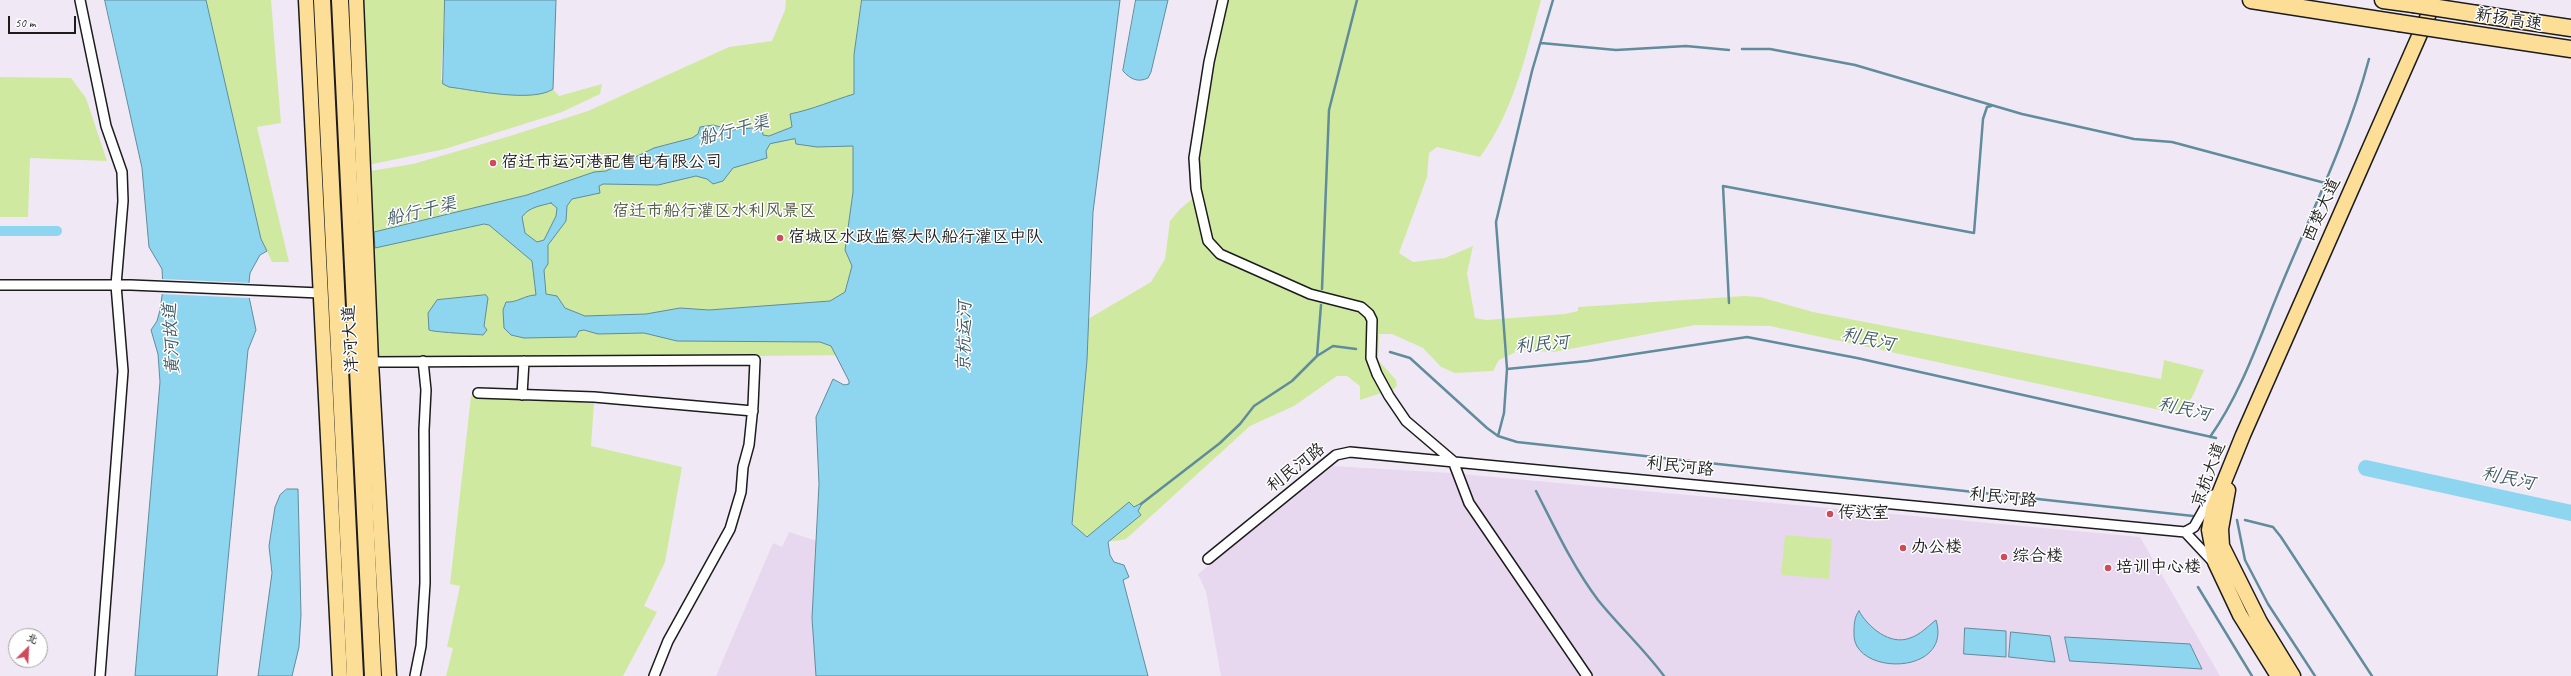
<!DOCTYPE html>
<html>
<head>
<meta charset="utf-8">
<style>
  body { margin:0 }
  #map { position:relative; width:2571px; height:676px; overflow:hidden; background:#f1e8f6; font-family:Caveat,"LXGW WenKai TC",sans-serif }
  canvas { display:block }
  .north { position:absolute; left:8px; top:628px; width:40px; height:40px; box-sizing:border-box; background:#fff; border:1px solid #a4a4a4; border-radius:50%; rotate:24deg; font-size:11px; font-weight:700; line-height:16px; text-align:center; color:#1c1c1c }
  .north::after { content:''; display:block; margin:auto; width:14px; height:18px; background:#d1495b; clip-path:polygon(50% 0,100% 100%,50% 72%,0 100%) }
  .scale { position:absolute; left:8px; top:16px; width:68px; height:18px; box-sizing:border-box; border:2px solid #1c1c1c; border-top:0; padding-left:5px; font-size:12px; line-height:14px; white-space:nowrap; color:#1c1c1c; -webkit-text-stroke:3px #fff; paint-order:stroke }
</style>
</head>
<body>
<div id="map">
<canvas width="2571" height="676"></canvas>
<div class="north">北</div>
<div class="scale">50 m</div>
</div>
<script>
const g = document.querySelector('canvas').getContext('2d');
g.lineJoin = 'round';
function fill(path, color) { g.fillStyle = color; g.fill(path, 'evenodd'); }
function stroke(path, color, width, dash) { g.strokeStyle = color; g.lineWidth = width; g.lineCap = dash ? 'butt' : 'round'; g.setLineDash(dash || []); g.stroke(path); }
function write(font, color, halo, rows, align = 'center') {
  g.font = font + ' Caveat,"LXGW WenKai TC",sans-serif'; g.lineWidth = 3; g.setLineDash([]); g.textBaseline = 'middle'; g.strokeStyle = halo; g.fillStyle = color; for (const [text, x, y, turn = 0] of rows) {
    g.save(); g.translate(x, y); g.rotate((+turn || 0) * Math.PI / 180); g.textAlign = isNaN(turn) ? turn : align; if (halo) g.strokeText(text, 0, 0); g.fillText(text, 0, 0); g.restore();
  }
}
fill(new Path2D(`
  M1333 466 1451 473 2140 537 2220 676H1221L1206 592 1198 574Z
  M789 532 817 541 812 618 816 676H716L773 543 782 547Z`), '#e7d8f0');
fill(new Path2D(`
  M206 0H271L281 123 257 127 289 262H272L261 239Z
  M363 0H445L441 80C468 85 530 104 553 89L559 96 602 84 600 94 562 112 445 149 368 165Z
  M786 0H862L857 29V355L377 360 370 171 413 164 510 136 588 111 729 47 772 41 785 10Z
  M1217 0H1541C1526 54 1514 111 1480 157L1437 147 1429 153 1427 177 1399 253 1413 262 1445 258 1473 246 1467 273 1475 318 1486 320 1565 314 1578 311V307L1744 296 1760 297 1813 312 2161 379 2164 360 2204 370C2195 388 2192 411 2169 412L1770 326 1695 325 1554 352 1520 350 1499 360 1493 371 1455 373 1441 367 1423 348 1392 334H1379L1378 360 1396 380 1397 385 1394 389 1360 400V386L1347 376H1337L1294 406 1250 426 1126 539C1106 544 1082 541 1072 521L1088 319 1151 282 1165 259 1170 221 1180 209 1198 194 1197 123 1205 53Z
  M0 77 71 78 86 98 107 161 30 158 28 217H0Z
  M471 396 594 403 591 446 682 467 665 562 644 606 657 612 623 676H446L453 648 447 647 460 586 450 584Z
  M1785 535 1832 539 1829 579 1781 575Z`), '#cfeaa0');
const water = new Path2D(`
  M105 0H206L261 239 267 251 260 255 250 273 248 292 256 330 248 350 217 676H135L160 382 158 354 151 330 157 321 160 310 163 289 162 269 149 247 142 168Z
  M445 0H556L553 89C533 103 473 90 449 87L443 84Z
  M862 0H1120L1093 212 1087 360 1072 524 1087 537 1129 502 1134 507 1143 502 1138 511 1141 515 1108 542 1110 555 1114 562 1124 565 1129 577 1123 580 1148 676H816L812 618 819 484 816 417 833 379 844 385 849 384V381L831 346 820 342 677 341 644 333 598 334 584 330 579 331 576 337 524 338 511 335 504 328 503 310 506 302C517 303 525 295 536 295L532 261 489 225 484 224 375 248 374 232 527 195 594 172 606 171 654 148 692 138 698 134 700 127 713 125 732 130 762 127 763 135 769 136 792 127 790 114C814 109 831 101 854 94V55ZM795 139 796 144 817 147 853 146V192L845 250 852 266 845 292 830 301 709 310 680 308 646 314 585 316 565 308 557 296 546 294 544 270 548 264V245L566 221 567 206 572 199 600 193 599 186 603 184 658 185 696 176 707 179 713 184 723 181 733 168 767 158 766 151 770 144ZM551 203 557 208 556 216 544 240 537 242 525 233 522 217C529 207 540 206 551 203Z
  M1136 0H1168L1151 72 1148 78C1138 83 1130 79 1123 71Z
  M486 295 488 298 484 326 487 330 483 335C472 334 432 332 429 330L428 313 437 300Z
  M287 489H298L301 615 299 647 292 676H258L272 573 269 546 275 507 280 495Z
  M1859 611C1868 627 1890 646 1910 638 1920 635 1928 626 1936 620 1953 676 1853 676 1854 634 1854 626 1854 617 1859 611Z
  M1965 628 2006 631V657L1964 654Z
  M2011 632 2050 636 2055 662 2009 657Z
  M2065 637 2190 644 2202 669 2070 661Z`);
fill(water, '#8ed6ef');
stroke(water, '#608c9b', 1);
fill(new Path2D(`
  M161 279 251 283V298L160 294Z`), '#f1e8f6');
stroke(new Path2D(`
  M1541 43 1616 50 1686 46 1729 50
  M1742 49H1770L1855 65 2022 114 2134 139 2172 142 2325 183
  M1322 289 1329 110 1357 0
  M1729 303 1723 186 1974 233 1983 119 1987 107 1991 106
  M1390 352 1410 358 1487 428 1498 436 1517 442 2193 516
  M1317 356 1321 305
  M1507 369 1588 361 1747 337 1857 358 2216 438
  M1498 436 1504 413 1507 369 1496 222 1532 71 1553 0
  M2210 437C2242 392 2260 336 2281 286 2312 211 2348 138 2369 59
  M1536 491C1555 528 1573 567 1598 600 1619 626 1644 649 1664 676
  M1141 504 1220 443 1240 424 1254 406 1292 381 1317 356 1333 346 1356 349
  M2237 520 2245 560 2268 604 2315 676
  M2245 520 2273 527 2281 537 2372 676
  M2198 587 2252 676`), '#608c9b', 2.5);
stroke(new Path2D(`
  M0 231H57`), '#8ed6ef', 10);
stroke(new Path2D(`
  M2366 468 2571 513`), '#8ed6ef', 16);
const street = new Path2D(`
  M80 0 106 126 122 172 123 201 116 285 123 371 100 676
  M1223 0 1209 62 1194 158 1196 189 1208 241 1220 254 1310 294 1361 307 1369 314 1372 320 1371 358 1377 374 1389 396 1406 421 1453 461 1469 503 1587 676
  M0 285H131L320 293
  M371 362 755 360 753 406 749 445 743 467 741 492 730 529 668 641 654 676
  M478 393 594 397 753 411
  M522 395 524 361
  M2185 532 2214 563
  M1208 559 1336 455 1350 452 2185 532 2194 527 2212 495
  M415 676 421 646 425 583 424 430 426 390 423 361`);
const primary = new Path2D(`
  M306 0 340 676
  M356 0 371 362 389 676
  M2228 490 2221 529 2222 546 2260 622 2293 676
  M2278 676 2240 615 2215 562 2209 530 2213 509 2243 435 2435 0`);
const highway = new Path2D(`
  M322 0 355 676
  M340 0 373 676
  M2251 0 2399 23
  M2383 0 2413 4
  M2477 14 2571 28
  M2464 33 2571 49`);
stroke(street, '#1c1c1c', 12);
stroke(primary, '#1c1c1c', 17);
stroke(highway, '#1c1c1c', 19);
stroke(street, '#fff', 9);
stroke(primary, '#fcde96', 14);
stroke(highway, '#fcde96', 16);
const highwayBridge = new Path2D(`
  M2413 4 2477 14
  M2399 23 2464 33`);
stroke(highwayBridge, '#1c1c1c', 19, []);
stroke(highwayBridge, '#fcde96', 16);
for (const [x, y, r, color] of [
  [493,163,4,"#d1495b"],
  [780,238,4,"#d1495b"],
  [1830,514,4,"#d1495b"],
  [1903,548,4,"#d1495b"],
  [2004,557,4,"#d1495b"],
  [2108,568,4,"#d1495b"]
]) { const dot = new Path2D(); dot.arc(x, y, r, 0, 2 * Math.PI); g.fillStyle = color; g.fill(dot); stroke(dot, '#fff', 1.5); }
write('17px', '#1c1c1c', '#fff', [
  ["新扬高速",2509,20,9],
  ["西楚大道",2322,210,-66],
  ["洋河大道",351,339,-93],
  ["利民河路",1680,467,6],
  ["利民河路",1296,468,-38],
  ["京杭大道",2209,475,-70],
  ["利民河路",2003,498,6]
]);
write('17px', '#1c1c1c', '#fff', [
  ["宿迁市运河港配售电有限公司",501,163],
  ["宿城区水政监察大队船行灌区中队",788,238],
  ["传达室",1838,514],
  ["办公楼",1911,548],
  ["综合楼",2012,557],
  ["培训中心楼",2116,568]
], 'left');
write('17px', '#525a44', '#fff', [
  ["宿迁市船行灌区水利风景区",714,212]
]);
write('italic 18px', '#445d66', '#fff', [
  ["船行干渠",734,131,-14],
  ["船行干渠",421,212,-13],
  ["京杭运河",965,337,-89],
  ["黄河故道",172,339,-93],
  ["利民河",1868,340,12],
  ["利民河",1542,345,-5],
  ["利民河",2184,410,13],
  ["利民河",2508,479,12]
]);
</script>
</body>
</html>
